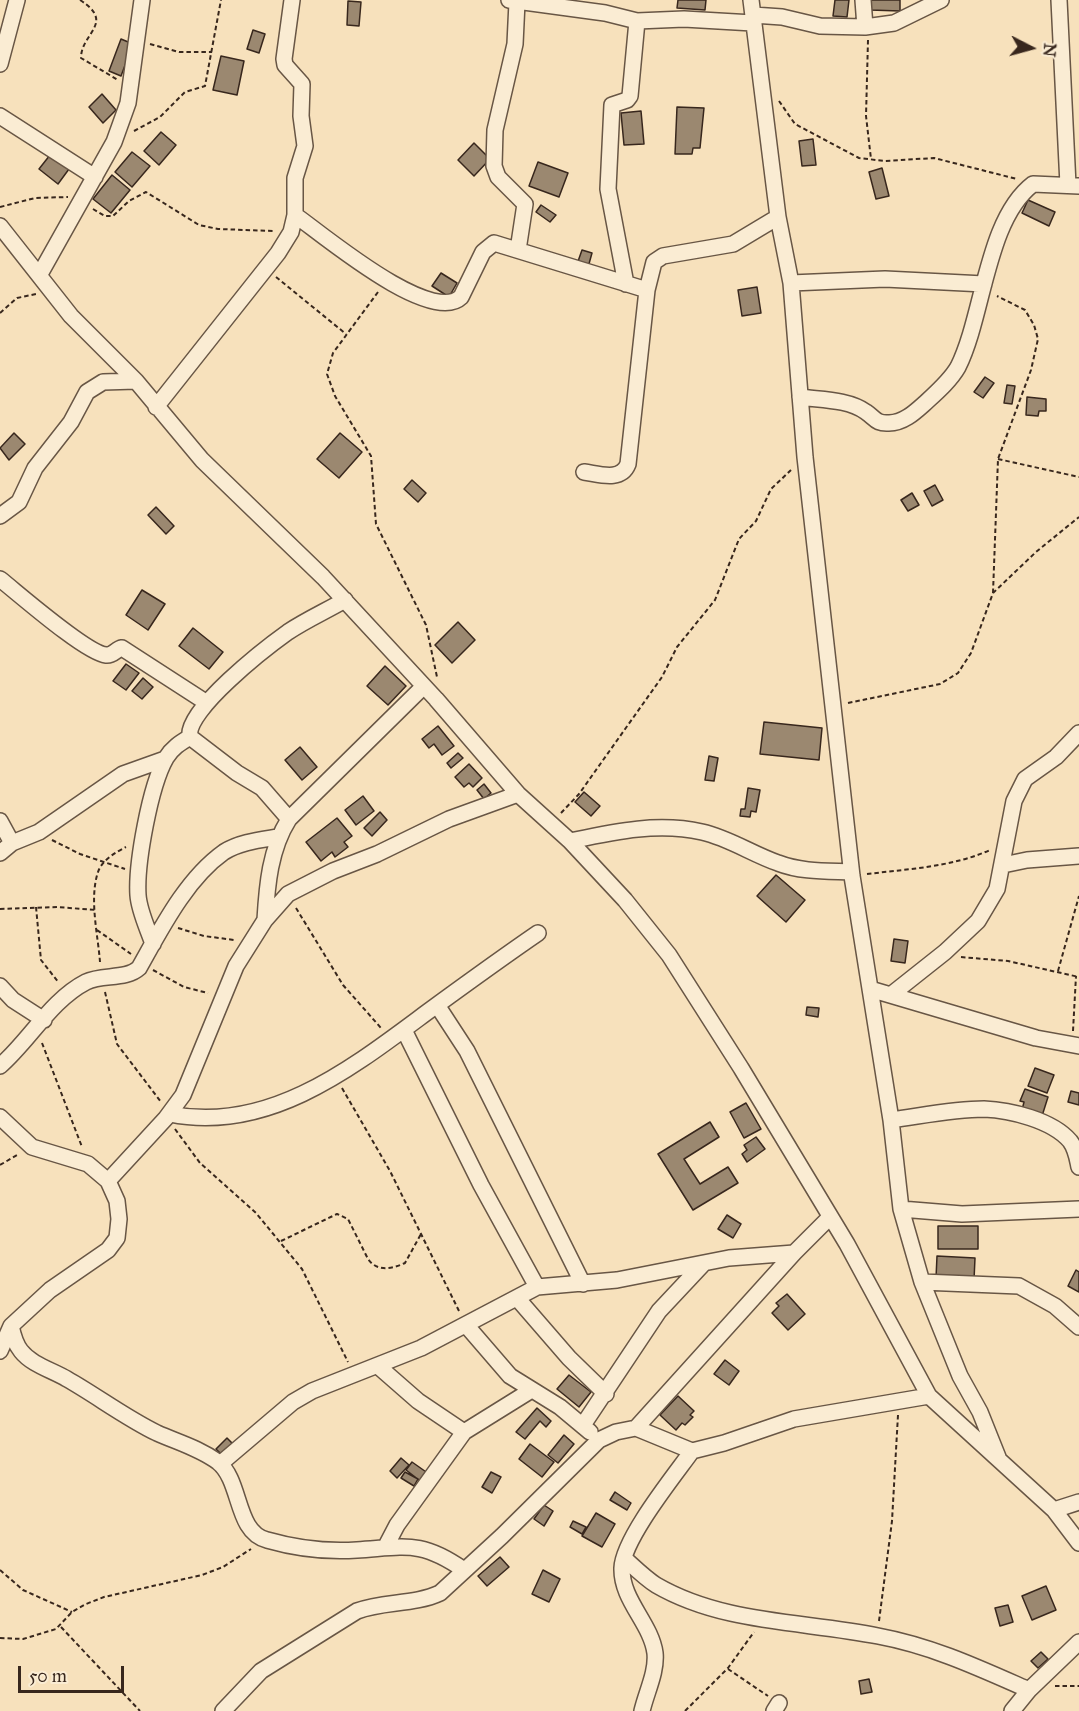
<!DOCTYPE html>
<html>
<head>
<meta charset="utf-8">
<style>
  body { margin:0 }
  #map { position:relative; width:1079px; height:1711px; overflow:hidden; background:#f7e1bc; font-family:"IM FELL Great Primer",serif }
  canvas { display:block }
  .north { position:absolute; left:1001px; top:18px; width:60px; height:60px; -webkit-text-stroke:4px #faecd3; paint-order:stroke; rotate:96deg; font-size:16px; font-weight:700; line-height:24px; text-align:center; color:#38271d }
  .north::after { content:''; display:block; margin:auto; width:21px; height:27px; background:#38271d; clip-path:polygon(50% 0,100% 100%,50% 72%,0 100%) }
  .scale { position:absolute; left:18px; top:1666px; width:106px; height:27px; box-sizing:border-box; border:3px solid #38271d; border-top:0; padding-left:8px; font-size:18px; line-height:21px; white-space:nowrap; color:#38271d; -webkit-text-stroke:4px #faecd3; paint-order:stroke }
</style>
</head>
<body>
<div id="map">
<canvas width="1079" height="1711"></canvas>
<div class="north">N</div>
<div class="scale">50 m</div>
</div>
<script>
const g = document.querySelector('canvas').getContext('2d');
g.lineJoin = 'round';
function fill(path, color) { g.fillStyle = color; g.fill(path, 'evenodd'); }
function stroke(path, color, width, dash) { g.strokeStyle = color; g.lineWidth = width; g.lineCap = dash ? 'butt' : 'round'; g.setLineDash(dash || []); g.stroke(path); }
const building = new Path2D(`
  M678 0H706L705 10 677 8Z
  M835 0H849L847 17 833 16Z
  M871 0H900V11L870 10Z
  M348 1 361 2 359 26 347 25Z
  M253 30 265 34 259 53 247 49Z
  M121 39 133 44 121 76 109 71Z
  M221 56 244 61 237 95 213 90Z
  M102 94 116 110 103 123 89 107Z
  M677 107 704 108 700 148H693L692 154H675Z
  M641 111 644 144 624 145 621 113Z
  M161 132 176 145 159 165 144 151Z
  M813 139 816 165 802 166 799 141Z
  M474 143 490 159 474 176 458 160Z
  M132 152 150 166 132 187 115 172Z
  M50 155 69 169 58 184 39 169Z
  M538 162 568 173 559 197 529 186Z
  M882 168 889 196 876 199 869 172Z
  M112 175 130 190 111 213 93 199Z
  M1028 200 1055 212 1049 226 1022 213Z
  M541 205 556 215 550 222 536 212Z
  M582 250 592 253 587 271 576 267Z
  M441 273 457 283 449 297 432 286Z
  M757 287 761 313 742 316 738 290Z
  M985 377 994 383 983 398 974 392Z
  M1007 385 1015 386 1012 404 1004 403Z
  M1027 397 1046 399V411H1039L1038 416 1026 415Z
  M14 433 25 444 9 460 0 448Z
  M340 433 362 452 339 478 317 459Z
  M412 480 426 493 418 502 404 489Z
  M935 485 943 500 932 506 924 491Z
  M912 493 919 505 908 511 901 500Z
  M156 507 174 526 166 534 148 515Z
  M142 590 165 604 148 630 126 615Z
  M458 622 475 640 452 663 435 645Z
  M193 628 223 652 209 669 179 646Z
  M126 664 139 673 126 690 113 681Z
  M385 666 406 686 388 705 367 686Z
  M143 678 153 687 142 699 132 691Z
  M764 722 822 728 819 760 760 754Z
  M438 726 454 746 442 755 434 744 429 748 422 739Z
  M300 747 317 767 302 780 285 760Z
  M458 753 463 758 451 768 447 763Z
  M709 756 718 758 714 781 705 780Z
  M469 764 482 778 473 787 469 783 464 787 455 777Z
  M484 784 491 793 484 799 477 790Z
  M748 788 760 790 756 812 751 811 750 817 740 816 741 809H745Z
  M584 792 600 806 591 816 575 802Z
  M363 796 374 811 356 825 345 810Z
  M380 812 387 820 372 836 364 828Z
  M337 818 352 836 344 842 348 847 335 857 332 852 321 861 306 842Z
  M776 875 805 900 786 922 757 896Z
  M894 939 908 941 905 963 891 961Z
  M807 1007 819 1008 818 1017 806 1015Z
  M1035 1068 1054 1075 1047 1093 1028 1086Z
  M1025 1089 1048 1097 1042 1116 1022 1110 1024 1102 1020 1101Z
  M1071 1091 1079 1093V1105L1068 1102Z
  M746 1103 761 1129 744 1138 730 1112Z
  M710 1122 719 1137 684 1159 700 1184 728 1167 738 1183 693 1210 658 1154Z
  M756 1137 765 1149 747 1162 742 1154 747 1150 744 1145Z
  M727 1215 741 1224 733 1238 718 1229Z
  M938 1226H978V1249H938Z
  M937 1256 975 1258 974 1280 936 1278Z
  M1076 1270 1079 1272V1292L1068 1286Z
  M787 1294 805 1314 788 1330 772 1313 779 1306 776 1303Z
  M725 1360 739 1371 729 1385 714 1374Z
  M569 1375 591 1392 579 1407 557 1389Z
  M678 1396 694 1411 690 1415 693 1417 685 1425 682 1423 676 1430 660 1415Z
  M537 1408 551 1421 546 1427 540 1421 525 1439 516 1432Z
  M564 1435 574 1444 558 1463 548 1455Z
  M227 1438 234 1445 223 1456 216 1449Z
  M530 1444 554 1462 542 1477 519 1459Z
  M401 1458 409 1465 397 1478 390 1471Z
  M412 1462 429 1474 423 1483 406 1470Z
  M405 1472 418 1479 414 1486 401 1478Z
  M491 1472 501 1477 492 1493 482 1487Z
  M615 1492 631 1503 627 1510 610 1500Z
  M544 1505 553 1511 544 1526 534 1519Z
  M596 1513 615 1524 602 1547 582 1536Z
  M573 1521 586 1527 582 1534 570 1527Z
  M500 1557 509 1567 487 1586 478 1576Z
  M543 1570 560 1579 549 1602 532 1594Z
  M1046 1586 1056 1610 1032 1620 1022 1596Z
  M1008 1605 1013 1622 1000 1626 995 1608Z
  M1041 1652 1048 1659 1038 1668 1031 1661Z
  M869 1679 872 1692 861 1694 859 1681Z`);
fill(building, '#9b8870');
stroke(building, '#38271d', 1.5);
const minor = new Path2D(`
  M509 0 605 13 637 21 684 19 753 23
  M751 0 778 217 791 283 805 457 852 876 891 1120 901 1209 922 1282 960 1376 980 1412 998 1457
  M863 0 865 27
  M1059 0 1068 185
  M517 2 515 44 495 130 494 166 498 177 525 204 518 250
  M753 15 782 17 820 26 865 27 894 23 941 0
  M0 64 17 0
  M0 116 95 177
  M295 215C322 234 431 326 461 297L483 252 494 243 647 290
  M0 226 71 316 136 381 202 460 323 577 436 699 518 794 570 841 625 900 669 955 741 1068 847 1244 929 1396 1054 1510 1079 1543
  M40 274 114 142 128 103 142 0
  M791 283 885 279 984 284
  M626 284 608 189 612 105 627 100 630 96 637 21
  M800 397C820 400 848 399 866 412 875 418 876 424 889 423 903 423 914 413 924 404 936 393 950 381 958 367 984 315 986 220 1033 184L1079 186
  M156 407 278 253 291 232 295 215V178L305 146 301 116 302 84 285 65 284 59 292 0
  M584 472C599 474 621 482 628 464L647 290 654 262 663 256 733 244 778 217
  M0 516 19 502 35 468 71 422 87 392 103 382 136 381
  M0 579C19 594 86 653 106 655 113 656 116 649 122 648L207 703
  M289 819 262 788 237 773 190 737C184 711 267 647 288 632 306 620 326 611 345 600
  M0 821 12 843
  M570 841C613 832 657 822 702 832 729 838 752 854 778 863 801 872 827 871 851 872
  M0 853 12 843 39 832 123 774 165 759
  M1003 865 1027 860 1079 856
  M265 920C267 885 270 849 289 819L424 686
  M153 944C148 929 139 911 138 895 136 864 150 786 166 758 172 748 180 743 190 737
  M0 986 13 1000 44 1020
  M870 989 1036 1038 1079 1046
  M892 994 945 952 978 921 997 889 1014 801 1025 779 1056 757 1079 733
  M437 1005 467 1051 583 1284
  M404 1030 481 1185 537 1287
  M0 1066C29 1041 51 1000 86 982 102 974 126 980 139 968 161 929 186 879 224 852 240 842 260 840 278 837
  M170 1114C268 1134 352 1068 426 1013 463 986 500 959 538 933
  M0 1117 32 1147 88 1164 108 1181 117 1201 119 1219 117 1238 108 1250 50 1290 11 1326 0 1351
  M891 1120C921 1116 953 1109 984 1109 1010 1110 1052 1120 1070 1141 1076 1149 1077 1157 1079 1167
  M108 1181 166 1118 183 1095 236 966 265 920 288 894 333 871 377 854 449 819 518 794
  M901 1209 962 1214 1079 1209
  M922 1282 1019 1286 1055 1306 1079 1327
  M517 1298 569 1358 606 1394
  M466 1325 510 1376 560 1407 590 1432
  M11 1326C13 1335 15 1344 21 1351 32 1365 52 1370 67 1379 97 1396 126 1418 157 1433 177 1442 199 1448 218 1462 242 1481 235 1532 267 1540 295 1548 328 1552 357 1550 406 1547 421 1540 464 1570
  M378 1366 418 1401 464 1432
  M583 1425 659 1311 704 1263
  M636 1428 794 1253 830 1217
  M220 1464 293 1402 312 1391 421 1348 537 1287 617 1280 729 1258 794 1253
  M1054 1510 1079 1502
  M386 1546 397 1525 464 1432 530 1391
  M624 1558C634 1567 645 1578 656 1585 723 1624 804 1621 878 1636 932 1646 979 1668 1029 1690
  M223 1711 261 1671 357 1611C383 1601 414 1605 440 1593L502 1536 599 1440 616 1432 636 1428 692 1451 724 1443 794 1419 929 1396
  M642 1711C646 1693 657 1672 655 1653 651 1623 621 1600 622 1568 623 1539 674 1476 692 1451
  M774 1711 779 1703
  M1012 1711 1029 1690 1079 1642`);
stroke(minor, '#685645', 18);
stroke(new Path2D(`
  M80 0C116 23 81 33 81 58L118 80
  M868 40 866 116 871 159
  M150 44 179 52H212
  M779 101 795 124 859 158 885 161 934 158 1017 179
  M134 131 160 117 185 92 205 86 221 0
  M0 207 35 198 68 197
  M93 209 105 216H113L129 201 146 192 199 225 218 229 273 231
  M276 277 346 334
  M378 292 333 353 327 374 335 396 371 456 376 524 426 625 437 677
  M0 313 17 298 36 294
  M998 459 1079 477
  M993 593 998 459 1031 370 1038 339 1034 325 1025 310 997 296
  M848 703 940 684 958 673 971 653 993 593 1036 552 1079 517
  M561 813 579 794 662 677 677 647 715 600 739 539 756 521 771 489 791 470
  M52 840 80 854 125 869
  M867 874C908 869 952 867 990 850
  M36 907 41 960 59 983
  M296 908 343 985 381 1028
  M0 909 57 907 96 910
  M178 928 204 936 234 940
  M97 930 131 954
  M961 957 1008 961 1079 977
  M100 962C98 935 89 899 98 872 102 860 116 852 126 847
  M153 970 184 987 208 993
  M1058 971 1079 896
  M105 992 117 1044 161 1102
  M1073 1031 1076 976
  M42 1043 82 1147
  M342 1088 390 1171 459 1311
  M175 1129 200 1163 256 1213 302 1269 348 1362
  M0 1165 19 1154
  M281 1241 337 1214 348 1219 368 1259C377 1272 392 1269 405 1263L421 1234
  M0 1570 23 1590 72 1612
  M879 1621 892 1521 898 1415
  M61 1627 140 1711
  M0 1638 23 1639 56 1629 72 1612 86 1604 104 1597 202 1575 223 1567 251 1549
  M728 1669 768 1696
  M1055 1686H1079
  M685 1711 728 1668 754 1632`), '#38271d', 2, [4.5, 3]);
stroke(minor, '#faecd3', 15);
</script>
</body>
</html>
